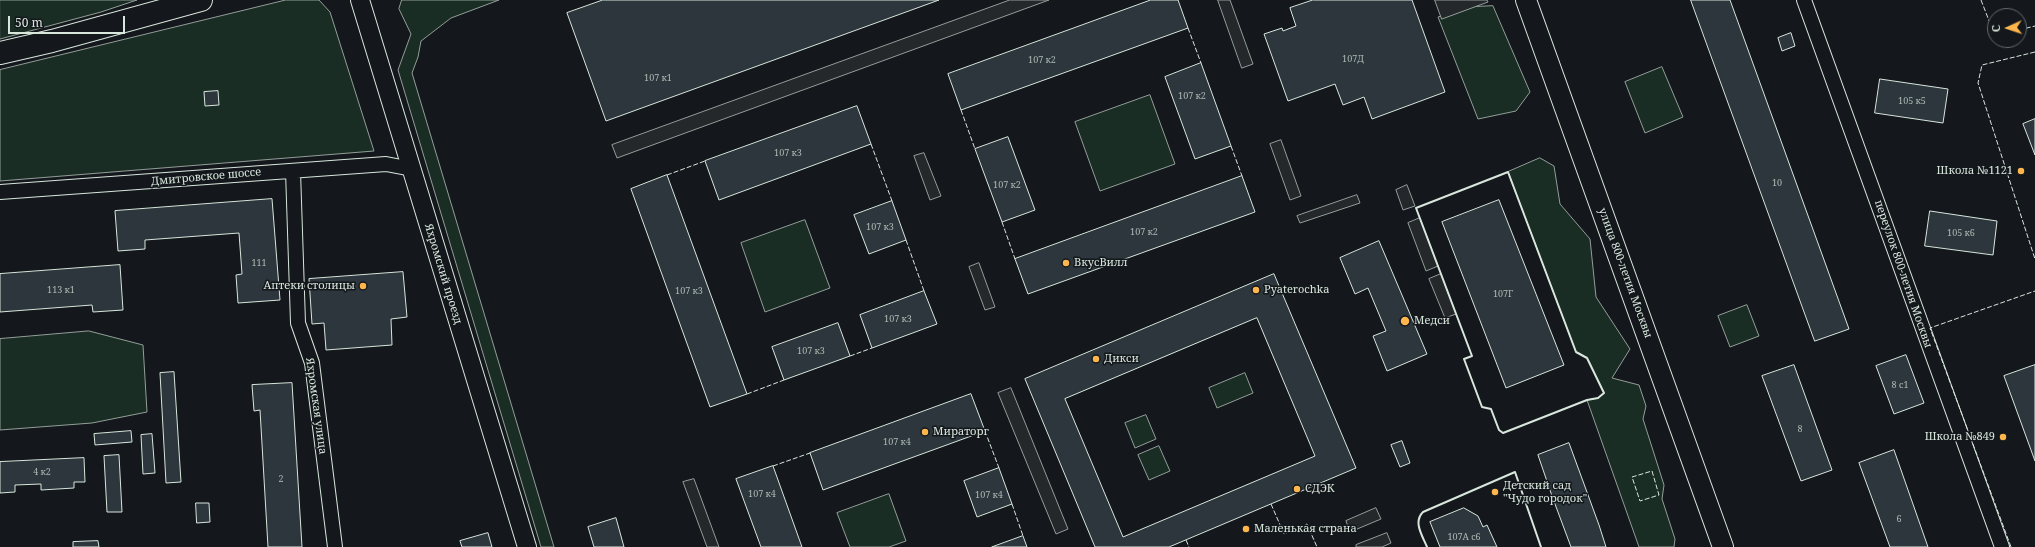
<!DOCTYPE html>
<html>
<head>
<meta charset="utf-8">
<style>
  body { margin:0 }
  #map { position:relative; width:2035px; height:547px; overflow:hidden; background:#14181c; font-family:"Noto Serif",serif }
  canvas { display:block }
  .north { position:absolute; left:1987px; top:8px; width:40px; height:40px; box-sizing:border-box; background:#14181c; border:1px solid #626a69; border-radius:50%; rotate:267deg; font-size:11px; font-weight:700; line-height:16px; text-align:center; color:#d8e6dc }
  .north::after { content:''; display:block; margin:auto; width:14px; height:18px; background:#ffb74d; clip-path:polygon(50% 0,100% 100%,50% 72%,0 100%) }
  .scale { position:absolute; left:8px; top:16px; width:117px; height:18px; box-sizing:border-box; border:2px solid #d8e6dc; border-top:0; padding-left:5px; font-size:12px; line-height:14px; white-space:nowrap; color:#d8e6dc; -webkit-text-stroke:3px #14181c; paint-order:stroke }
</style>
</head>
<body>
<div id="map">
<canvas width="2035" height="547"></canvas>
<div class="north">С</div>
<div class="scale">50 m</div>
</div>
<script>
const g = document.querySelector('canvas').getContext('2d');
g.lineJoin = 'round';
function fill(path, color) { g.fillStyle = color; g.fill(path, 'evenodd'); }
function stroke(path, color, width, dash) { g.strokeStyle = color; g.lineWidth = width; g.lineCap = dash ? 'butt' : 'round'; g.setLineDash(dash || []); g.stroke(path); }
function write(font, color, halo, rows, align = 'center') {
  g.font = font + ' "Noto Serif",serif'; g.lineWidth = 3; g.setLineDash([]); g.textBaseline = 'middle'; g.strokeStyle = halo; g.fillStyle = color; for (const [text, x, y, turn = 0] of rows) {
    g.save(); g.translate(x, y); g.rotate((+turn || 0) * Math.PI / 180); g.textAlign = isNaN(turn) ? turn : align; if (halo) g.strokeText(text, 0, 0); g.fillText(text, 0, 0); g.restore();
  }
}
const green = new Path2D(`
  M0 0H137L101 12 0 39Z
  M286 0H319L330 12 374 151 0 181V70Z
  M402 0H499L451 18 421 41 418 57 412 73 554 547H541L398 70 411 34 399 9Z
  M1493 6 1530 92 1516 111 1478 119 1438 17 1469 7Z
  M1662 67 1683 117 1645 133 1625 82Z
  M1150 95 1175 164 1100 191 1075 122Z
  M1540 158 1554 166 1560 204 1590 239 1596 297 1630 349 1612 378 1639 385 1646 406 1643 419 1664 485 1662 499 1675 539 1674 547H1639L1587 400 1598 398 1604 393 1587 358 1576 352 1508 172Z
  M805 220 830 288 765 312 741 243Z
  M1747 305 1759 336 1730 347 1718 316Z
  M89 331 143 345 147 412 92 423 0 430V339Z
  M1245 373 1253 393 1217 408 1209 388Z
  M1146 415 1156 439 1135 448 1125 423Z
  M1159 446 1170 471 1149 480 1138 455Z
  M889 494 906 541 889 547H850L837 513Z`);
fill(green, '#1a2d24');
stroke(green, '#939e99', 1);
const parking = new Path2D(`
  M1010 0H1049L617 158 612 145Z
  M1218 0H1230L1253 64 1242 68Z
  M1435 0H1487L1488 2 1442 19Z
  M1281 140 1301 196 1290 200 1270 144Z
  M924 153 941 196 930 200 914 156Z
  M1407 185 1415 206 1403 210 1396 190Z
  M1357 195 1360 203 1300 223 1297 216Z
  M1420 218 1438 266 1426 271 1408 223Z
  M979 263 995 307 985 310 969 267Z
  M1441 274 1456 314 1445 318 1429 279Z
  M1011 388 1068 529 1056 534 998 393Z
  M694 479 719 547H707L683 482Z
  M1376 508 1381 519 1350 532 1346 521Z
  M1387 533 1391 543 1382 547H1356V545Z`);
fill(parking, '#24282b');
stroke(parking, '#939e99', 1);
const building = new Path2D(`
  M603 0H939L606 121 567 13Z
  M1151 0H1178L1188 28 961 110 948 74Z
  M1313 0H1412L1445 92 1372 119 1364 97 1343 105 1335 84 1288 101 1264 34 1282 28 1283 31 1296 26 1290 8Z
  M1691 0H1730L1849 329 1815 341Z
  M1791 33 1795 46 1782 51 1778 38Z
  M1201 63 1231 146 1195 159 1165 77Z
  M1880 79 1948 89 1943 123 1875 113Z
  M218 91 219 105 205 106 204 92Z
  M857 106 871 144 719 200 705 161Z
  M2035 119V155L2023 124Z
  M1008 137 1035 210 1002 222 975 149Z
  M667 175 747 394 710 407 631 189Z
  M1242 176 1255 212 1028 294 1015 259Z
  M272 199 280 300 238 303 236 275 242 274 239 233 145 240V249L118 251 115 211Z
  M1499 200 1564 365 1506 388 1442 222Z
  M892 201 906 240 869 254 854 215Z
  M1930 211 1997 221 1993 255 1925 246Z
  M1379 241 1427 354 1387 371 1373 336 1386 331 1368 288 1355 294 1340 258Z
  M120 265 123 310 93 312 92 305 0 312V274Z
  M403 272 407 317 391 319 392 345 326 350 324 323 312 324 309 279Z
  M1274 274 1356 468 1169 547H1095L1025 379ZM1257 318 1315 456 1123 537 1065 399Z
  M924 291 937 324 872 348 860 315Z
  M838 323 850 356 784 380 772 347Z
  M1906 355 1924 403 1894 414 1876 366Z
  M1794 365 1832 470 1801 481 1762 376Z
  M2035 365V461L2004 376Z
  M174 372 181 482 166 483 160 373Z
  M292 383 302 547H268L260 410 254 411 252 385Z
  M971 394 985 431 823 490 810 453Z
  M131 431 132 442 95 445 94 434Z
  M152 434 155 473 143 474 141 435Z
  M1402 441 1410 463 1400 467 1391 445Z
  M1569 443 1599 525 1606 547H1571L1552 496 1538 455Z
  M1894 450 1928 547H1890L1859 463Z
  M119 455 122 512H107L104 456Z
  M84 458 85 482H74V488L41 490V484L15 485V492L0 493V462Z
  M773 466 802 547H761L747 509 736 479Z
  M999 468 1012 504 977 517 964 481Z
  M196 503H209L210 522 197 523Z
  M1464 508 1478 516 1483 527 1487 525 1497 547H1440L1430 522Z
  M616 518 624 547H594L588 527Z
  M488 533 492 547H462L460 541Z
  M1023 536 1027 547H992Z
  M98 541 99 547H73V542Z`);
fill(building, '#2c363c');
stroke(building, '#d8e6dc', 1);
const minor = new Path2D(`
  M1804 0 2002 547
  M293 171 298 323 312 363 335 547
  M0 192 386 164 412 169`);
const tertiary = new Path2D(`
  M360 0 527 547`);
const secondary = new Path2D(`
  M1526 0 1723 547`);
const primary = new Path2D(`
  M0 53 52 41 201 0`);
stroke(minor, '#d8e6dc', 16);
stroke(tertiary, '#d8e6dc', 20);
stroke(secondary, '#d8e6dc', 22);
stroke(primary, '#d8e6dc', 24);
stroke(minor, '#14181c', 14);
stroke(tertiary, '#14181c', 18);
stroke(secondary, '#14181c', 20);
stroke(primary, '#14181c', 22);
stroke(new Path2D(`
  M1981 0 1995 36
  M1188 28 1201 63
  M2019 30 2035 26
  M2035 52 1982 65 1978 83 2035 259
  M961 110 975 149
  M871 144 892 201
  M1231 146 1242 176
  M667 175 705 161
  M1002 222 1015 259
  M906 240 924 291
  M850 356 872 348
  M747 394 784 380
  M985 431 999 468
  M773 466 810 453
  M1652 471 1659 495 1640 501 1632 477Z
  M1012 504 1023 536
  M1271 504 1284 534 1307 524 1317 547
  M1186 540 1189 547
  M2011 547 1930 328 2035 291`), '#d8e6dc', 1, [5, 2]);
stroke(new Path2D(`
  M1508 172 1576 352 1587 358 1604 393 1598 398 1587 400 1503 433 1499 430 1491 409 1482 407 1464 359 1472 356 1416 208Z
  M1427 547C1422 535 1413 522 1423 512L1515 472 1541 547`), '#d8e6dc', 2);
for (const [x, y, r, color] of [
  [2021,171,4,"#ffb74d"],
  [1066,263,4,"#ffb74d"],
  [363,286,4,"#ffb74d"],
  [1256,290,4,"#ffb74d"],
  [1405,321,5,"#ffb74d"],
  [1096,359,4,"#ffb74d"],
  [925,432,4,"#ffb74d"],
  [2003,437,4,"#ffb74d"],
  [1297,489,4,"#ffb74d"],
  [1495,492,4,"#ffb74d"],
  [1246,529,4,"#ffb74d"]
]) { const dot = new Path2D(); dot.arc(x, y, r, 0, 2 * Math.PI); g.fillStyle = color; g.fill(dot); stroke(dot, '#14181c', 1.5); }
write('9px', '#adbab4', null, [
  ["107Д",1353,59],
  ["107 к2",1042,60],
  ["107 к1",658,78],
  ["107 к2",1192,96],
  ["105 к5",1912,101],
  ["107 к3",788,153],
  ["10",1777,183],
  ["107 к2",1007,185],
  ["107 к3",880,227],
  ["107 к2",1144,232],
  ["105 к6",1961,233],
  ["111",259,263],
  ["113 к1",61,290],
  ["107 к3",689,291],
  ["107Г",1503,294],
  ["107 к3",898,319],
  ["107 к3",811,351],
  ["8 с1",1900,385],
  ["8",1800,429],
  ["107 к4",897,442],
  ["4 к2",42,472],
  ["2",281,479],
  ["107 к4",762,494],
  ["107 к4",989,495],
  ["6",1899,519],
  ["107А с6",1464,537]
]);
write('11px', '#d8e6dc', '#14181c', [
  ["Школа №1121",2013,171,"right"],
  ["ВкусВилл",1074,263],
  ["Аптеки столицы",355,286,"right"],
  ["Pyaterochka",1264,290],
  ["Медси",1414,321],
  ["Дикси",1104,359],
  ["Мираторг",933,432],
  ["Школа №849",1995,437,"right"],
  ["Детский сад",1503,486],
  ["\"Чудо городок\"",1503,499],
  ["СДЭК",1305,489],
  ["Маленькая страна",1254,529]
], 'left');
write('11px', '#d8e6dc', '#14181c', [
  ["Дмитровское шоссе",206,177,-5],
  ["улица 800-летия Москвы",1625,273,70],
  ["Яхромский проезд",443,274,73],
  ["переулок 800-летия Москвы",1903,274,71],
  ["Яхромская улица",316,406,82]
]);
</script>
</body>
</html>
